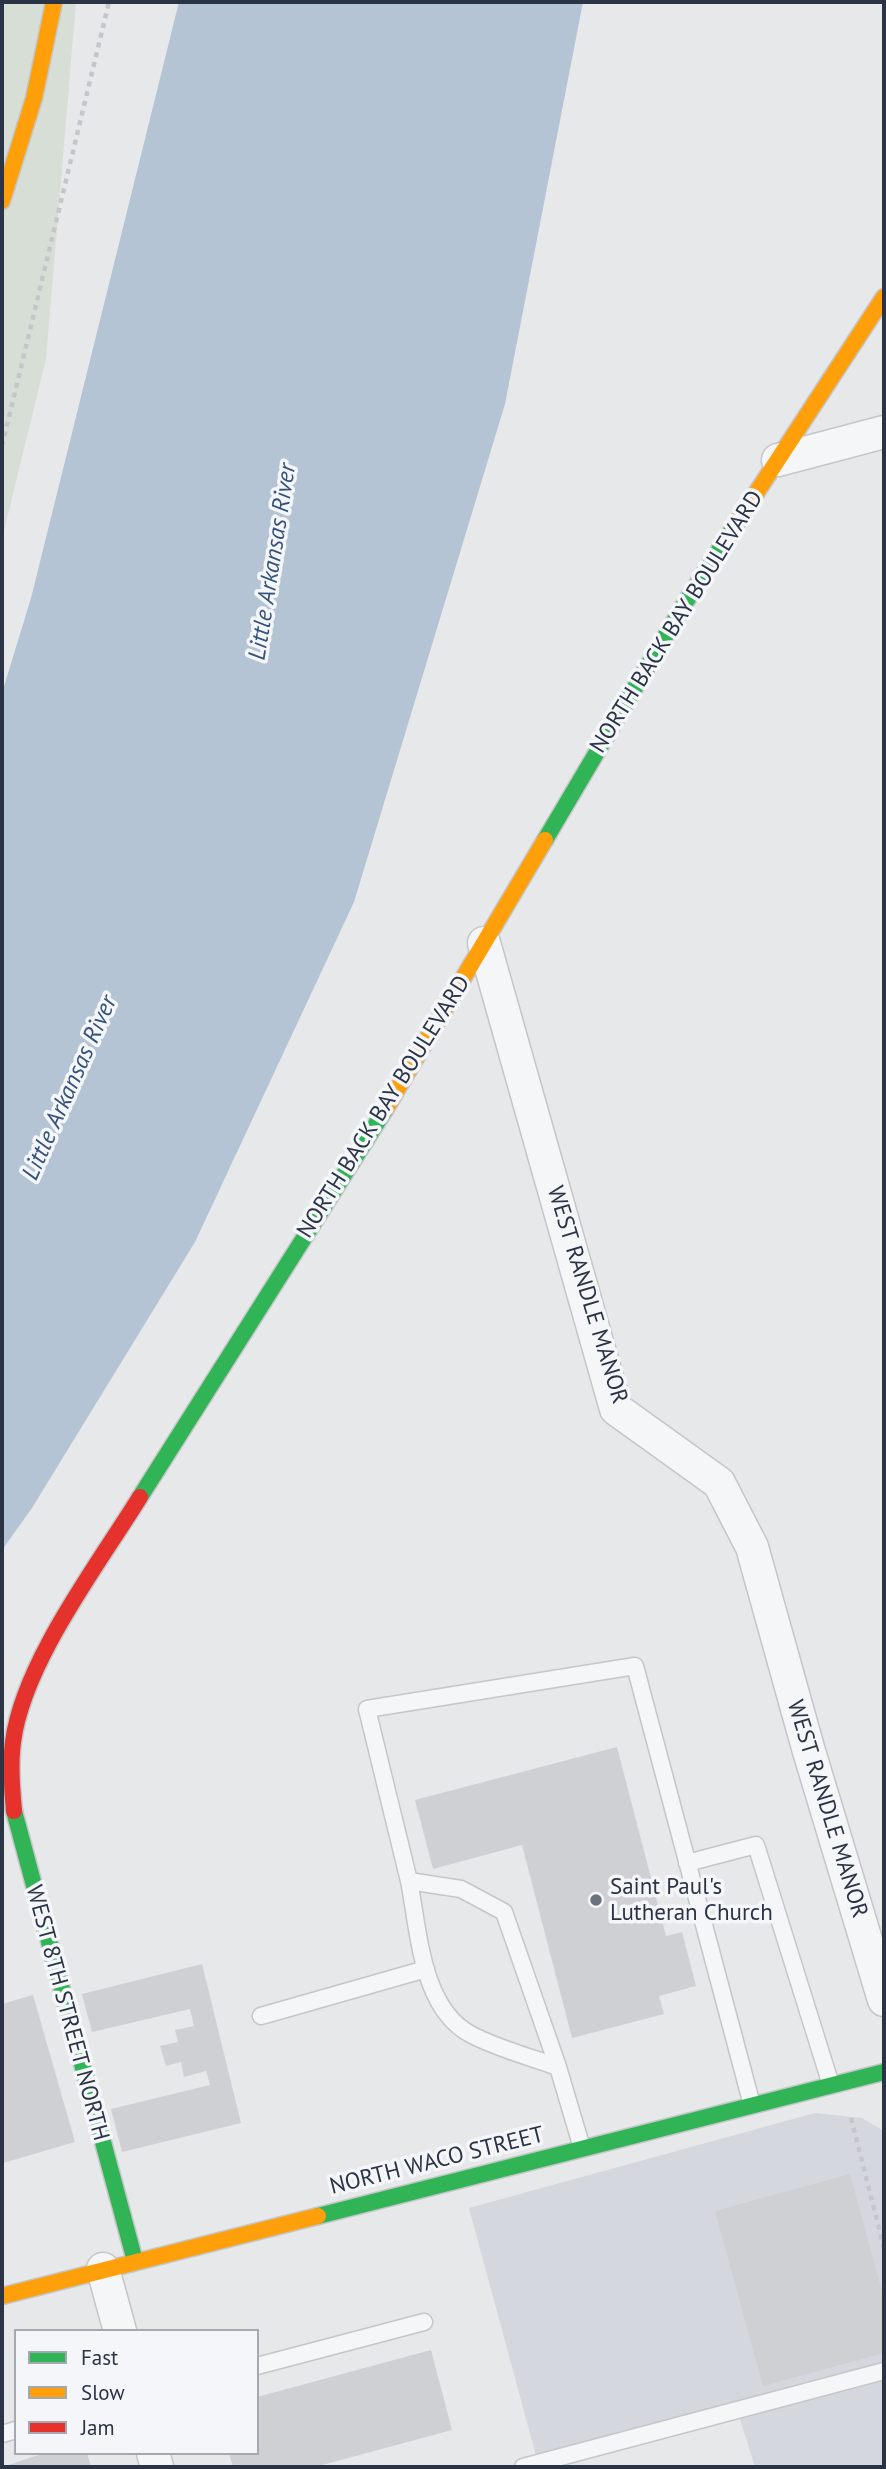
<!DOCTYPE html>
<html>
<head>
<meta charset="utf-8">
<style>
  body { margin:0 }
  #map { position:relative; width:886px; height:2469px; overflow:hidden; background:#e6e8ea; font-family:"PT Sans",sans-serif }
  canvas { display:block }
  .frame { position:absolute; inset:0; border:4px solid #2b3445; pointer-events:none }
  .legend { position:absolute; left:14px; top:2329px; width:245px; height:126px; box-sizing:border-box; background:#f4f6f9; border:2px solid #a4a8b1; margin:0; padding:9px 12px; list-style:none; font-size:21px; color:#2b3445 }
  .legend li { display:flex; align-items:center; gap:14px; height:35px }
  .legend b { width:35px; border:2px solid #a4a8b1 }
</style>
</head>
<body>
<div id="map">
<canvas width="886" height="2469"></canvas>
<div class="frame"></div>
<ul class="legend">
<li><b style="height:9px;background:#30b455"></b>Fast</li>
<li><b style="height:9px;background:#ff9f0a"></b>Slow</li>
<li><b style="height:9px;background:#e5322d"></b>Jam</li>
</ul>
</div>
<script>
const g = document.querySelector('canvas').getContext('2d');
g.lineJoin = 'round';
function fill(path, color) { g.fillStyle = color; g.fill(path, 'evenodd'); }
function stroke(path, color, width, dash) { g.strokeStyle = color; g.lineWidth = width; g.lineCap = dash ? 'butt' : 'round'; g.setLineDash(dash || []); g.stroke(path); }
function write(font, color, halo, rows, align = 'center') {
  g.font = font + ' "PT Sans",sans-serif'; g.lineWidth = 7; g.setLineDash([]); g.textBaseline = 'middle'; g.strokeStyle = halo; g.fillStyle = color; for (const [text, x, y, turn = 0] of rows) {
    g.save(); g.translate(x, y); g.rotate((+turn || 0) * Math.PI / 180); g.textAlign = isNaN(turn) ? turn : align; if (halo) g.strokeText(text, 0, 0); g.fillText(text, 0, 0); g.restore();
  }
}
fill(new Path2D(`
  M815 2113 862 2118 884 2131V2467H755L740 2419 556 2467H539L469 2208Z`), '#d4d7dd');
fill(new Path2D(`
  M2 2H76L46 359 2 539Z`), '#d6ded6');
fill(new Path2D(`
  M179 2H583L505 404 354 902 195 1242 32 1508 2 1550V693L31 598Z`), '#b4c4d5');
fill(new Path2D(`
  M617 1747 666 1936 682 1932 696 1986 659 1996 664 2014 572 2038 522 1845 433 1869 415 1800Z
  M202 1964 241 2123 122 2152 111 2109 210 2085 206 2071 184 2077 181 2062 166 2066 160 2046 178 2042 175 2030 194 2026 190 2009 92 2032 82 1994Z
  M33 1995 75 2142 3 2163 2 2004Z
  M850 2174 884 2299V2353L763 2386 715 2211Z
  M431 2350 452 2430 315 2467H233L229 2453H257V2397Z
  M45 2453H87L91 2467H2Z`), '#ced0d3');
const lane = new Path2D(`
  M687 1863 756 1845 831 2085
  M409 1881 367 1709 635 1666 752 2105
  M261 2016 426 1969
  M558 2067C530 2057 499 2049 472 2035 421 2009 419 1931 409 1881L461 1889 504 1912 558 2067 582 2148
  M257 2366 424 2322
  M2 2434 16 2430
  M523 2467 884 2371`);
const street = new Path2D(`
  M778 460 884 432
  M484 943 616 1409 719 1483 752 1547 808 1748 884 2000
  M103 2269 120 2331
  M153 2453 157 2467`);
const fast = new Path2D(`
  M545 840 685 603 736 524
  M140 1497 385 1110
  M14 1811 135 2261
  M318 2216 884 2072`);
const slow = new Path2D(`
  M2 201 34 98 54 2
  M736 524 884 297
  M385 1110 545 840
  M2 2296 318 2216`);
const jam = new Path2D(`
  M14 1811C12 1788 10 1765 13 1742 23 1663 98 1565 140 1497`);
stroke(lane, '#c4c6c8', 19);
stroke(street, '#c4c6c8', 35);
stroke(fast, '#c4c6c8', 19);
stroke(slow, '#c4c6c8', 19);
stroke(jam, '#c4c6c8', 19);
stroke(new Path2D(`
  M2 446 109 2
  M851 2118 884 2248`), '#c5c6ca', 4.5, [5, 5]);
stroke(lane, '#f5f6f7', 16);
stroke(street, '#f5f6f7', 32);
stroke(fast, '#30b455', 16);
stroke(slow, '#ff9f0a', 16);
stroke(jam, '#e5322d', 16);
for (const [x, y, r, color] of [
  [596,1900,7,"#6c737f"]
]) { const dot = new Path2D(); dot.arc(x, y, r, 0, 2 * Math.PI); g.fillStyle = color; g.fill(dot); stroke(dot, '#f4f6f9', 2.5); }
write('23px', '#2b3445', '#f4f6f9', [
  ["NORTH BACK BAY BOULEVARD",677,622,-58],
  ["NORTH BACK BAY BOULEVARD",384,1107,-58],
  ["WEST RANDLE MANOR",587,1295,73],
  ["WEST RANDLE MANOR",827,1809,73],
  ["WEST 8TH STREET NORTH",67,2013,75],
  ["NORTH WACO STREET",437,2161,-14]
]);
write('23px', '#2b3445', '#f4f6f9', [
  ["Saint Paul's",610,1887],
  ["Lutheran Church",610,1913]
], 'left');
write('italic 24px', '#34527a', '#f4f6f9', [
  ["Little Arkansas River",273,562,-81],
  ["Little Arkansas River",70,1088,-66]
]);
</script>
</body>
</html>
